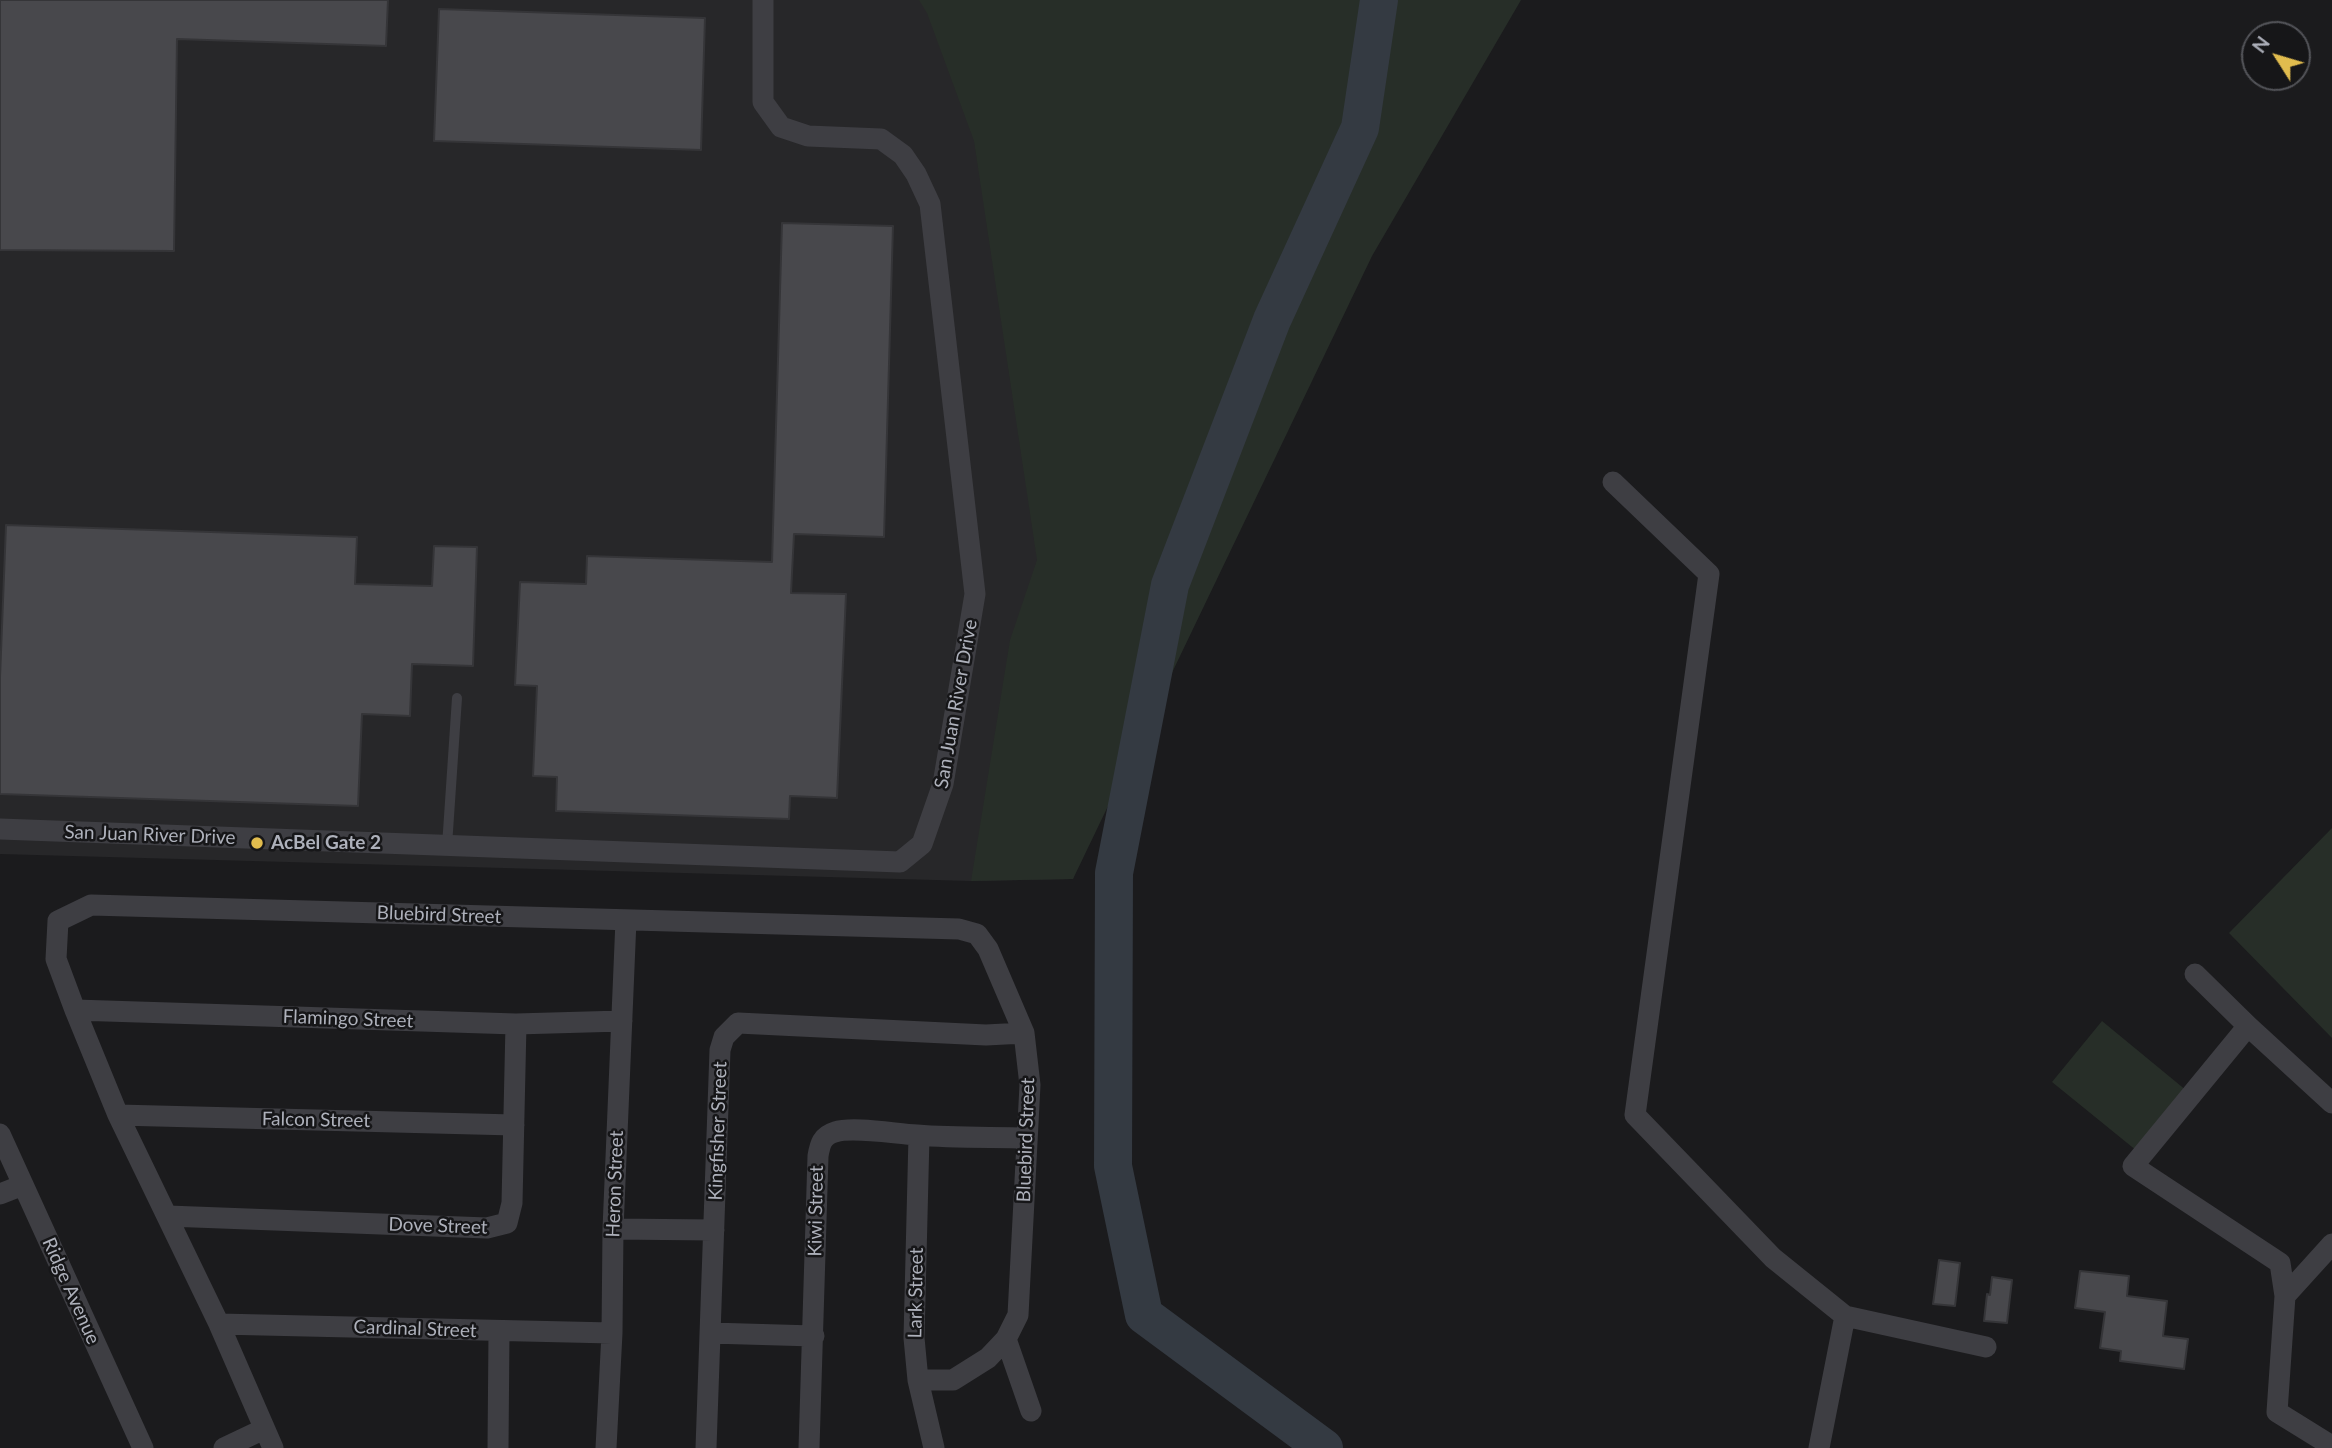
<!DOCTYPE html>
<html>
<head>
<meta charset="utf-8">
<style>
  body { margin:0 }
  #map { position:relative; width:2332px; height:1448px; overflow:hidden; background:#1b1b1d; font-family:Lato,sans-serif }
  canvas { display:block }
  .north { position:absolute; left:2241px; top:21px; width:70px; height:70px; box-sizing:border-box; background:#161618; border:2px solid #535459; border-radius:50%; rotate:307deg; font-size:19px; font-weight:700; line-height:28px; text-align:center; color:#aeb1bb }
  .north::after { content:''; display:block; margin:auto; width:24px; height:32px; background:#e1bc4e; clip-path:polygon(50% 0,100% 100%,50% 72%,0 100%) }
</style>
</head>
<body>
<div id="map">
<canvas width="2332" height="1448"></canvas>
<div class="north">N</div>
</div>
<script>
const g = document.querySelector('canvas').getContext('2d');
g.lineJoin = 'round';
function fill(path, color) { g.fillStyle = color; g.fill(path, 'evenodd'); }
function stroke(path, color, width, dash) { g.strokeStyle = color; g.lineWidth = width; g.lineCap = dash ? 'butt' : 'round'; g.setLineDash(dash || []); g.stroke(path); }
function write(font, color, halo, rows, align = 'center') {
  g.font = font + ' Lato,sans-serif'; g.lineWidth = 5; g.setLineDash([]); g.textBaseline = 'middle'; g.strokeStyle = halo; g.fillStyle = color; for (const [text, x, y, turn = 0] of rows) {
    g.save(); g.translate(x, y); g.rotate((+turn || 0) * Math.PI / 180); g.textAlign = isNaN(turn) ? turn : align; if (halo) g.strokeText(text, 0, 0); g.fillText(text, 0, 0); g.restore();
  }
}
fill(new Path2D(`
  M0 0H1299L1266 181 1073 879 971 881 0 854Z`), '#272729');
fill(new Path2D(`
  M919 0H1521L1372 256 1073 879 971 881 1010 640 1037 560 974 141 927 13Z
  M2332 828V1038L2229 933Z
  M2102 1021 2187 1091 2137 1151 2052 1082Z`), '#272e28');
stroke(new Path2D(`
  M1324 1448 1144 1315 1113 1166 1114 873 1170 585 1272 320 1360 128 1379 0`), '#343a42', 38);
const building = new Path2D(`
  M0 0H388L386 46 177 39 174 251 0 250Z
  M439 9 705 18 701 150 434 141Z
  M782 223 893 226 884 537 794 534 791 593 846 594 837 798 790 796 789 819 556 811 557 777 533 776 537 686 515 685 520 582 586 584 587 556 772 562Z
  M6 525 357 537 355 584 432 586 434 546 477 547 473 666 412 664 410 716 362 714 358 806 0 794V677Z
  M1939 1260 1960 1263 1955 1306 1933 1304Z
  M2080 1271 2129 1276 2127 1296 2167 1301 2163 1336 2188 1339 2184 1369 2120 1361 2121 1351 2100 1348 2105 1312 2075 1308Z
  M1992 1277 2012 1280 2007 1323 1984 1321 1987 1294 1990 1295Z`);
fill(building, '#48484c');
stroke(building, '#353538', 2);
stroke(new Path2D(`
  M447 846 457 698`), '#3e3e43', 10);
stroke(new Path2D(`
  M1613 482 1709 574 1635 1115 1773 1258 1845 1316 1819 1448
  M0 829 900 862 922 844 943 784 975 594 930 204 916 174 903 155 881 139 808 136 781 127 763 102V0
  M2195 974 2248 1026
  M75 1010 516 1024 622 1021
  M2332 1103 2248 1026 2133 1166 2280 1263 2285 1296 2277 1412 2332 1446
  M118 1115 514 1125
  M0 1134 143 1448
  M919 1136 914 1338 918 1380 934 1448
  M0 1194 23 1185
  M168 1216 487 1228 507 1223 512 1203 516 1024
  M613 1229 714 1230
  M2285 1296 2332 1244
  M1845 1316 1986 1347
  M219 1324 612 1333
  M710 1333 814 1336
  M1006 1339 1031 1411
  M224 1448 264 1429
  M273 1448 219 1324 118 1115 75 1010 56 959 58 921 91 905 959 929 977 934 988 949 1024 1033 1030 1085 1018 1315 1006 1339 988 1358 953 1380H918
  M498 1448 499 1332
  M606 1448 612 1333 613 1229 626 920
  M706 1448 720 1050 724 1037 738 1023 986 1035 1024 1033
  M809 1448 818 1156C820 1144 822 1136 835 1132 853 1126 896 1134 917 1135 953 1138 990 1137 1027 1138`), '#3e3e43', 21);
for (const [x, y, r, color] of [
  [257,843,7,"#e1bc4e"]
]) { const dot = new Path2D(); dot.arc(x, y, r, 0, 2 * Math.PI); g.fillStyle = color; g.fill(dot); stroke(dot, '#161618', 2.5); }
write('19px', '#aeb1bb', '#161618', [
  ["San Juan River Drive",956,704,-80],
  ["San Juan River Drive",150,835,2],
  ["Bluebird Street",439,915,2],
  ["Flamingo Street",348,1019,2],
  ["Falcon Street",316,1120,1],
  ["Kingfisher Street",718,1131,-88],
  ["Bluebird Street",1026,1140,-88],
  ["Heron Street",615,1184,-88],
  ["Kiwi Street",816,1211,-89],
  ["Dove Street",438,1226,2],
  ["Ridge Avenue",71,1291,66],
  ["Lark Street",916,1293,-89],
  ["Cardinal Street",415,1329,2]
]);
write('bold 19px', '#aeb1bb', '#161618', [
  ["AcBel Gate 2",271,843]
], 'left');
</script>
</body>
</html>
